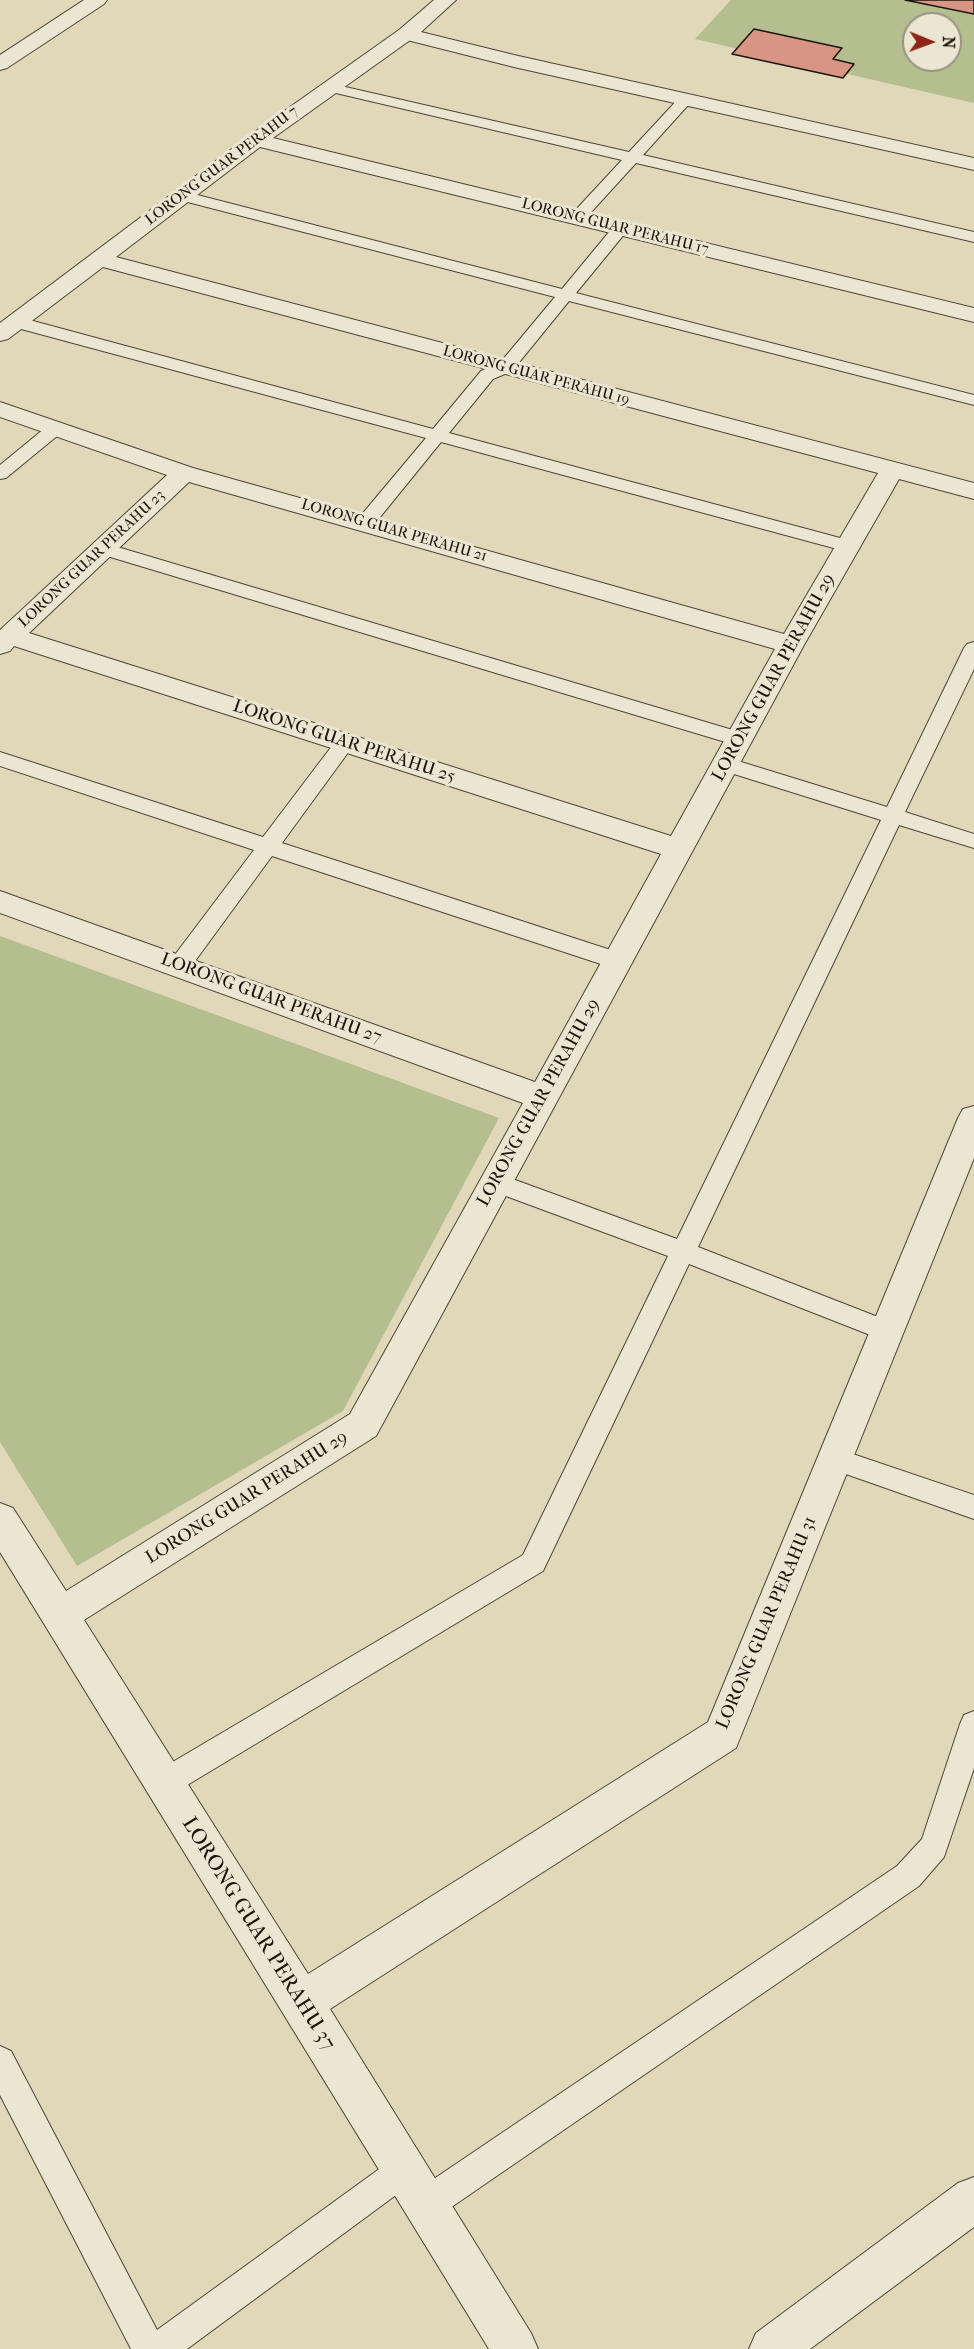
<!DOCTYPE html>
<html>
<head>
<meta charset="utf-8">
<style>
  body { margin:0 }
  #map { position:relative; width:974px; height:2349px; overflow:hidden; background:#e0d8b8; font-family:"IM FELL French Canon",serif }
  canvas { display:block }
  .north { position:absolute; left:902px; top:12px; width:60px; height:60px; box-sizing:border-box; background:#ebe6d1; border:2px solid #999283; border-radius:50%; rotate:91deg; font-size:16px; font-weight:700; line-height:24px; text-align:center; color:#1d150d }
  .north::after { content:''; display:block; margin:auto; width:21px; height:27px; background:#8f2418; clip-path:polygon(50% 0,100% 100%,50% 72%,0 100%) }
</style>
</head>
<body>
<div id="map">
<canvas width="974" height="2349"></canvas>
<div class="north">N</div>
</div>
<script>
const g = document.querySelector('canvas').getContext('2d');
g.lineJoin = 'round';
function fill(path, color) { g.fillStyle = color; g.fill(path, 'evenodd'); }
function stroke(path, color, width, dash) { g.strokeStyle = color; g.lineWidth = width; g.lineCap = dash ? 'butt' : 'round'; g.setLineDash(dash || []); g.stroke(path); }
function write(font, color, halo, rows, align = 'center') {
  g.font = font + ' "IM FELL French Canon",serif'; g.lineWidth = 6; g.setLineDash([]); g.textBaseline = 'middle'; g.strokeStyle = halo; g.fillStyle = color; for (const [text, x, y, turn = 0] of rows) {
    g.save(); g.translate(x, y); g.rotate((+turn || 0) * Math.PI / 180); g.textAlign = isNaN(turn) ? turn : align; if (halo) g.strokeText(text, 0, 0); g.fillText(text, 0, 0); g.restore();
  }
}
fill(new Path2D(`
  M731 0H974V103L695 39ZM914 24H950V60H914Z
  M0 936 499 1118 343 1411 77 1566 0 1442Z`), '#b4be8e');
const building = new Path2D(`
  M905 0H974V14Z
  M754 29 842 48 833 59 854 64 843 78 732 54Z`);
fill(building, '#d99584');
stroke(building, '#1d150d', 1.5);
const service = new Path2D(`
  M328 83 629 152 680 97H690L693 100 690 103 643 155 974 232V242L636 163 583 221H571L569 218 571 215 622 160 323 90 321 87 323 84Z
  M182 191 562 289 614 226H626L628 229 626 232 576 293 974 395V405L569 301 512 371 493 379 449 433 855 542 857 546 855 550H841L441 442 372 527H358L356 523 358 519 426 438 10 326 8 322 10 318H22L433 429 481 371 500 363 555 297 176 199 174 196Z
  M56 423 62 424 65 428 62 432 6 478 0 479V465L50 424Z
  M104 543 746 734 749 739 746 744 739 746 732 744 97 553 95 549 97 545Z
  M974 642V669L905 812 974 834V848L899 825 698 1247 896 1324 900 1331 896 1338 887 1341 878 1338 689 1264 543 1571 174 1793 164 1797 154 1793 149 1783 154 1773 523 1555 668 1256 487 1189 484 1182 487 1175 496 1173 677 1239 881 820 718 769 715 764 718 759 725 757 887 807 964 648 967 644Z
  M345 736 352 738 355 743 282 843 626 955 629 961 626 967 618 969 610 967 272 856 187 972 179 974 171 972 168 966 171 960 254 850 0 766V752L263 837 338 738Z
  M835 1448 974 1495V1519L826 1467 822 1459 826 1451Z
  M974 1711V1768L944 1857 919 1886 437 2217 425 2221 413 2217 409 2205 413 2193 897 1866 922 1839 960 1724 964 1715Z
  M0 2046 11 2051 157 2330 393 2159 404 2154 415 2159 420 2170 415 2181 187 2349H131L0 2095Z`);
const minor = new Path2D(`
  M84 0H107L104 4 7 68 0 70V55Z
  M406 28 413 30 416 34 413 38 273 138 974 308V322L260 147 116 257 974 483V499L899 479 804 645 376 1436 84 1620 308 1974 708 1722 958 1118 963 1109 974 1106V1158L736 1748 330 2009 531 2333 538 2349H489L0 1552V1503L13 1508 66 1591 350 1414 523 1103 0 913V891L535 1082 661 854 14 646 10 651 0 654V630L167 475 0 417V402L193 468 784 634 878 473 103 267 8 339 0 341V323L249 136 399 30ZM189 482 775 649 671 836 29 633Z
  M974 2177V2227L810 2349H749L756 2333 958 2183Z`);
const tertiary = new Path2D(`
  M434 0H456L421 32 514 55 974 158V170L514 67 399 38 396 34 399 30Z`);
stroke(service, '#4e4638', 2);
stroke(minor, '#4e4638', 2);
stroke(tertiary, '#4e4638', 2);
fill(service, '#ebe6d1');
fill(minor, '#ebe6d1');
fill(tertiary, '#ebe6d1');
write('15px', '#1d150d', '#ebe6d1', [
  ["LORONG GUAR PERAHU 7",222,166,-37],
  ["LORONG GUAR PERAHU 17",615,227,14],
  ["LORONG GUAR PERAHU 19",536,376,15],
  ["LORONG GUAR PERAHU 21",394,531,16],
  ["LORONG GUAR PERAHU 23",92,559,-43]
]);
write('18px', '#1d150d', '#ebe6d1', [
  ["LORONG GUAR PERAHU 29",774,678,-61],
  ["LORONG GUAR PERAHU 25",344,742,18],
  ["LORONG GUAR PERAHU 27",271,999,20],
  ["LORONG GUAR PERAHU 29",539,1103,-61],
  ["LORONG GUAR PERAHU 29",247,1498,-32],
  ["LORONG GUAR PERAHU 31",767,1623,-67]
]);
write('21px', '#1d150d', '#ebe6d1', [
  ["LORONG GUAR PERAHU 37",258,1934,58]
]);
</script>
</body>
</html>
